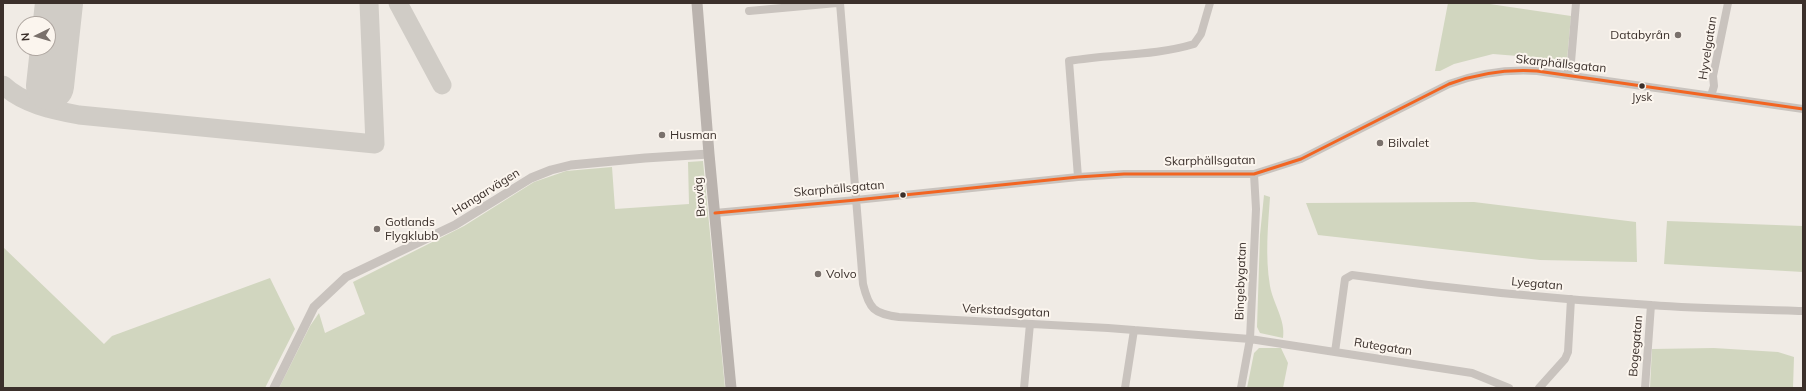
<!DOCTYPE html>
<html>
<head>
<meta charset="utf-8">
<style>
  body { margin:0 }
  #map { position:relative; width:1806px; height:391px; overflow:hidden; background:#f0ebe5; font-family:Mulish,sans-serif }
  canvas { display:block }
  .frame { position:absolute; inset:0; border:4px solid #3b302b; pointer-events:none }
  .north { position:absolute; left:16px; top:16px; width:40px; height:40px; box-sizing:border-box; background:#fbf5ee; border:1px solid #aea6a0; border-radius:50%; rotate:265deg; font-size:11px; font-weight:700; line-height:16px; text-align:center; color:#3b302b }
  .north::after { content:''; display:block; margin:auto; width:14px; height:18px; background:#7a716c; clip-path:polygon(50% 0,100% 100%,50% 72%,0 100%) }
</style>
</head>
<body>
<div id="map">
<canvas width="1806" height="391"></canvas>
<div class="frame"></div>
<div class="north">N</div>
</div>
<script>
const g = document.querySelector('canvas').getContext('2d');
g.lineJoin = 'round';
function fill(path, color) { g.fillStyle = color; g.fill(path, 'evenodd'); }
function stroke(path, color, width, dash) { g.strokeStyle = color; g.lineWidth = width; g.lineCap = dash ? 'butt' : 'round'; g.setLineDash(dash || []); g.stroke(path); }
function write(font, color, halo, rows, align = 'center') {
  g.font = font + ' Mulish,sans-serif'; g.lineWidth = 4; g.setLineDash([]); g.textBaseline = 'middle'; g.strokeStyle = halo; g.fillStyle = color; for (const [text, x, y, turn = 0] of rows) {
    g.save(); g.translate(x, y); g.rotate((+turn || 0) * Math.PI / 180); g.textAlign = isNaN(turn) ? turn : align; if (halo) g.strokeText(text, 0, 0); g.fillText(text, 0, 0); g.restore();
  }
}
fill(new Path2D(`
  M1448 3H1483L1571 16 1567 60 1493 54 1454 64 1440 71H1435Z
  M703 161 725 388H279L310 326 319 313 325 333 365 314 353 282 464 226 534 182 566 171 612 167 615 209 689 204 688 162Z
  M1264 195 1270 197C1268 226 1265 256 1270 286 1273 303 1286 321 1283 338L1260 333 1257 327 1260 235Z
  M1474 202 1636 222 1637 262 1540 260 1318 235 1306 203Z
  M1667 221 1803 226V272L1664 264Z
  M3 247 104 344 112 336 270 278 295 329 265 388H3Z
  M1259 348H1281L1288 363 1283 388H1247L1254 353Z
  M1714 348 1778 352 1794 357 1793 388H1650L1652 349Z`), '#d1d6bf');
stroke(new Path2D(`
  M398 3 442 85
  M3 85C23 104 52 110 79 115L375 144 369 3
  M47 108 50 86`), '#d0ccc6', 19);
stroke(new Path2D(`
  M50 86 59 3`), '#d0ccc6', 48);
stroke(new Path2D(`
  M840 3 863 284C869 309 874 314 899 317L1108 328 1250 339 1472 373 1509 388
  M749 11 837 3
  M1567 75 1571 62 1576 3
  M1711 96 1714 86 1713 76 1728 3
  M1078 177 1069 61C1110 54 1155 56 1194 44L1201 34 1210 3
  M715 213 856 200 1078 177 1124 174H1254L1301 159 1449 84C1479 73 1506 69 1537 71L1803 109
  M1335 352 1345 279 1352 275C1451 289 1551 299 1651 305 1702 309 1752 309 1803 311
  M1024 388 1030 324
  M1125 388 1134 330
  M1241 388 1250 339 1256 209 1254 174
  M1539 388 1565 359 1568 352 1571 299
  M1645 388 1651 305`), '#c9c3be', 8);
stroke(new Path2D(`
  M274 388 314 307 346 277 455 225 531 178 551 170 571 165 645 158 709 154`), '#c9c3be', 9);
stroke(new Path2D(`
  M697 3 709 154 731 388`), '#bab3ae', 11);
stroke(new Path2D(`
  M715 213 856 200 1078 177 1124 174H1254L1301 159 1449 84C1479 73 1506 69 1537 71L1803 109`), '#f26522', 3);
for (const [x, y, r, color] of [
  [1678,35,4,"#7a716c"],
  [1642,86,3.5,"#3b302b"],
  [662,135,4,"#7a716c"],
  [1380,143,4,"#7a716c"],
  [903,195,3.5,"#3b302b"],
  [377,229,4,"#7a716c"],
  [818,274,4,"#7a716c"]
]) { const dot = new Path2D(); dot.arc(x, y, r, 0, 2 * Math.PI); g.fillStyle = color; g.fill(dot); stroke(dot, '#fbf5ee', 1.5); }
write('11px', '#3b302b', '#fbf5ee', [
  ["Jysk",1642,98]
]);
write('12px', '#3b302b', '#fbf5ee', [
  ["Databyrån",1670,35,"right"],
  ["Husman",670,135],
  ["Bilvalet",1388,143],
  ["Gotlands",385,222],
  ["Flygklubb",385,236],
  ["Volvo",826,274]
], 'left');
write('12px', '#3b302b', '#fbf5ee', [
  ["Hyvelgatan",1708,48,-81],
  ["Skarphällsgatan",1561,64,6],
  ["Skarphällsgatan",1210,161,-1],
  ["Skarphällsgatan",839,189,-5],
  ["Hangarvägen",486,192,-32],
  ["Broväg",700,197,-95],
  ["Bingebygatan",1241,281,-88],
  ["Lyegatan",1537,284,5],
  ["Verkstadsgatan",1006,311,3],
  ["Bogegatan",1636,346,-85],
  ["Rutegatan",1383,347,9]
]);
</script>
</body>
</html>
